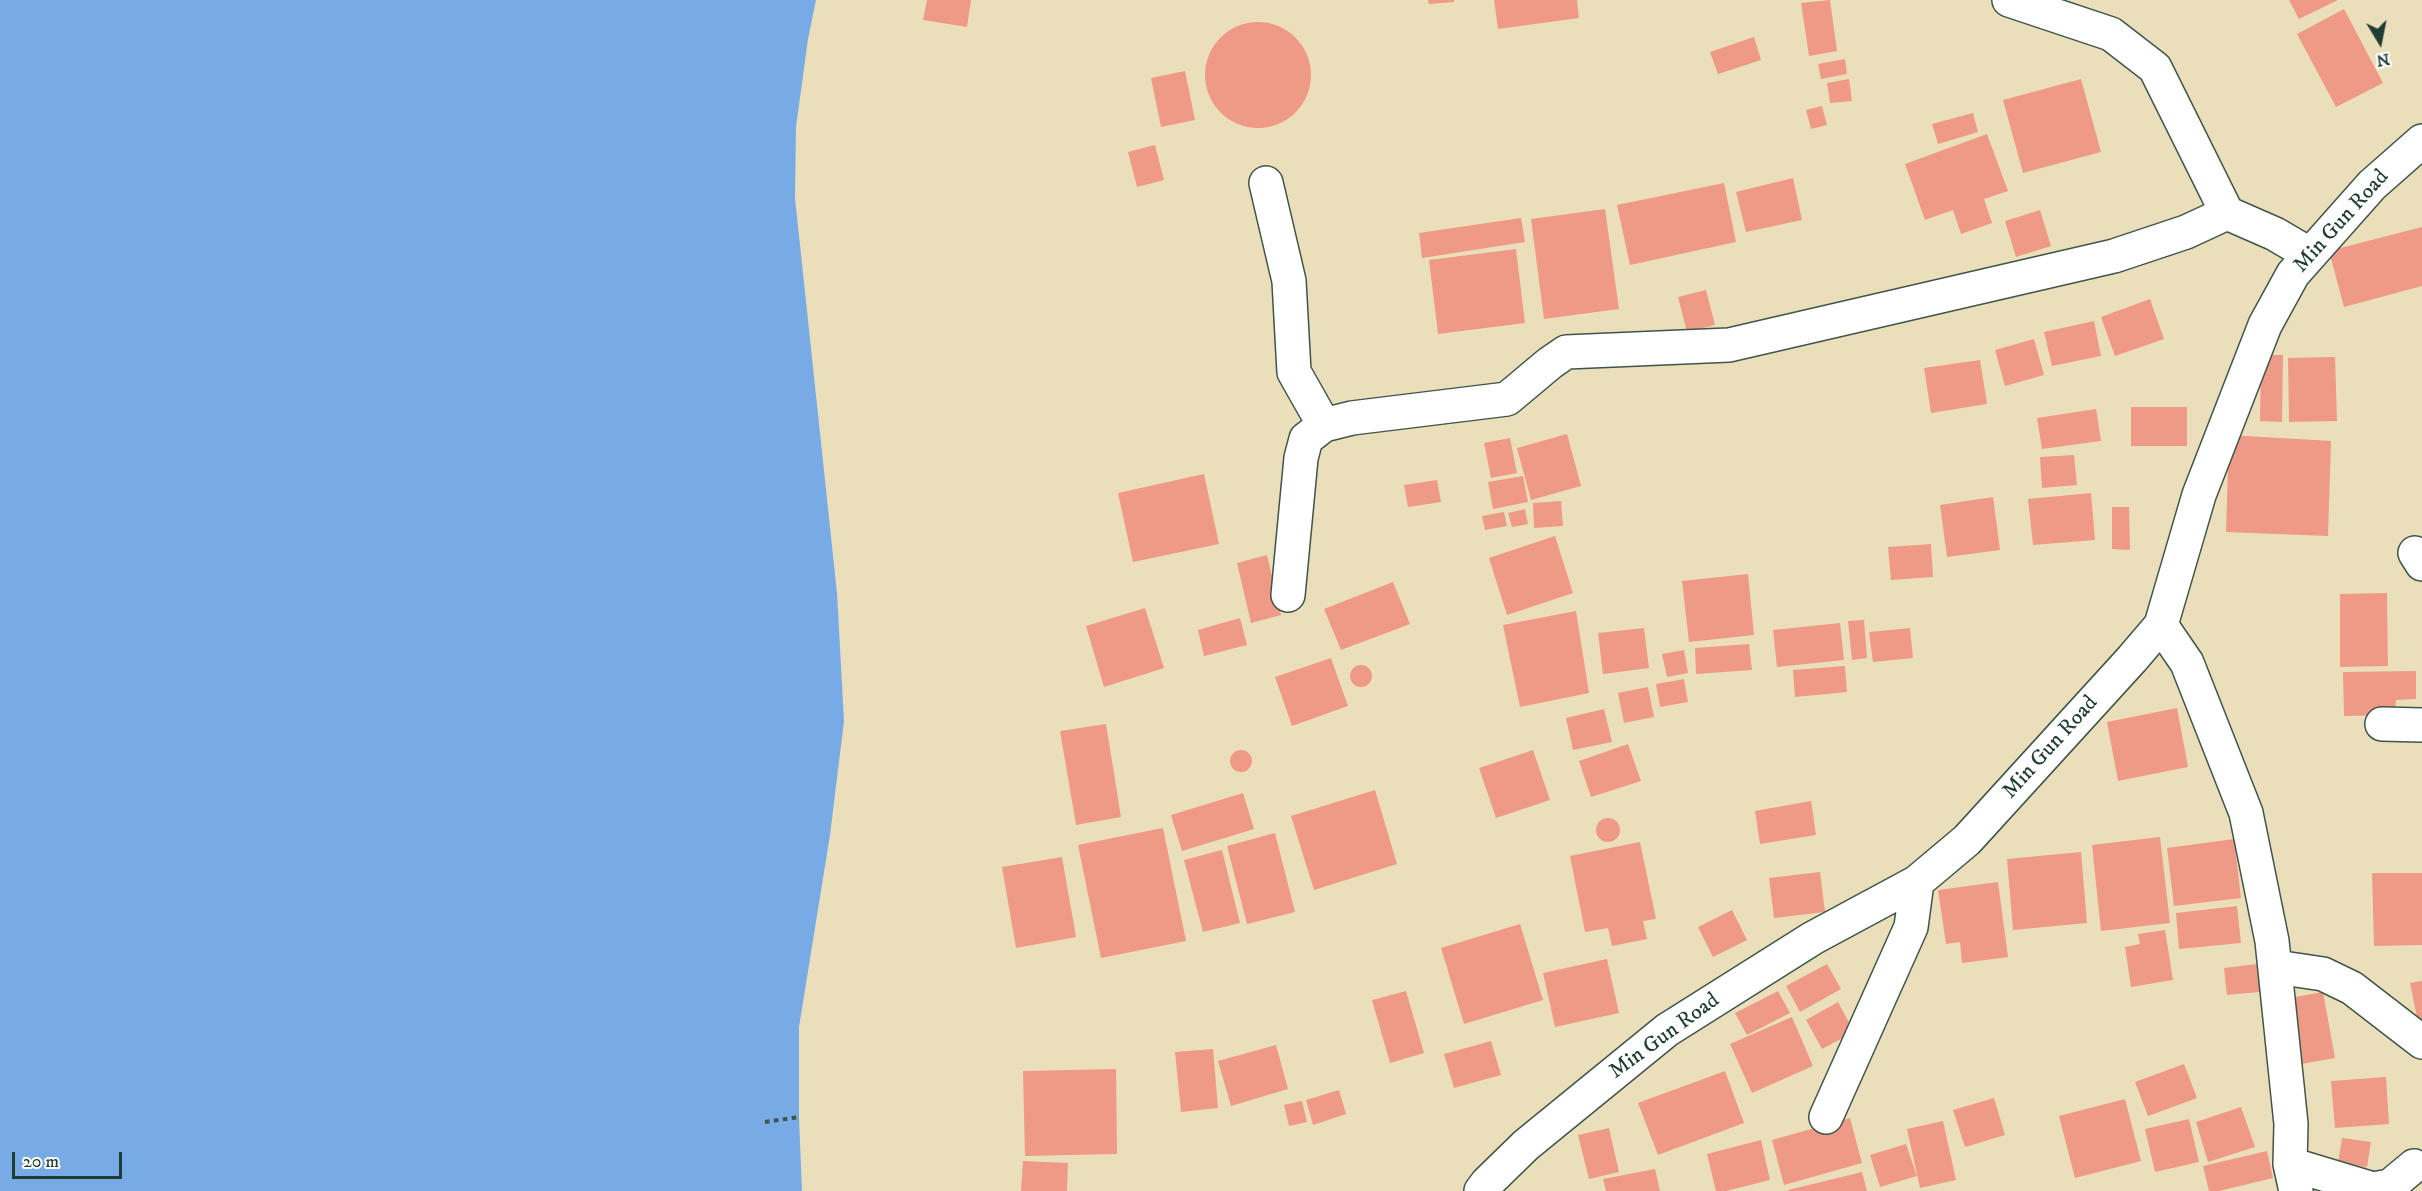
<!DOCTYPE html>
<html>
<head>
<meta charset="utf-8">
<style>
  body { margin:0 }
  #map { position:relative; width:2422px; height:1191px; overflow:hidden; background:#ebdfbb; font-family:"IM FELL DW Pica",serif }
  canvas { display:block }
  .north { position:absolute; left:2350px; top:12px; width:60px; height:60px; -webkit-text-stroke:4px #fff; paint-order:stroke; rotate:170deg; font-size:16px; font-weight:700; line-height:24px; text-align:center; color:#1f3d34 }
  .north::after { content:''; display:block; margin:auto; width:21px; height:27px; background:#1f3d34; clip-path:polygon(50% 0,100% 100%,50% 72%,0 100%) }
  .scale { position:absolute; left:12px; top:1152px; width:110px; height:27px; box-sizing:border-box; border:3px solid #1f3d34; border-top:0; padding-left:8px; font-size:18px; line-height:21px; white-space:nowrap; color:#1f3d34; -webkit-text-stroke:4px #fff; paint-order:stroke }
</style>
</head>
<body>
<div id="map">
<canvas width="2422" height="1191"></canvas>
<div class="north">N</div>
<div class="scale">20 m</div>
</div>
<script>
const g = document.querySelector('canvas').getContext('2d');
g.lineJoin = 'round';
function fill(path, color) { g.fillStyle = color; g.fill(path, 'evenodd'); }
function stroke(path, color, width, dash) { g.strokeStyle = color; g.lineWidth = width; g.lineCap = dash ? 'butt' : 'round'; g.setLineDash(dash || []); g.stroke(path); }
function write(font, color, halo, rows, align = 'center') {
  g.font = font + ' "IM FELL DW Pica",serif'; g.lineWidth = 4.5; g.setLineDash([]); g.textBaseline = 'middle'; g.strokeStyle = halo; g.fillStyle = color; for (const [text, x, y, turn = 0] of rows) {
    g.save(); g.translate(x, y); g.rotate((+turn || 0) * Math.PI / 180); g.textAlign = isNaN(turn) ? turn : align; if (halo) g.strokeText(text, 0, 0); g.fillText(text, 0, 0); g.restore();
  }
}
fill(new Path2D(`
  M0 0H816L808 39 796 127 795 198 837 593 844 721 830 835 799 1027V1117L802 1191H0Z`), '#78abe5');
fill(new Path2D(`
  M927 0H971L967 27 923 20Z
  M1428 0H1454V2L1429 4Z
  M1494 0H1577L1579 18 1498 29Z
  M1830 0 1837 51 1809 56 1801 3Z
  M2289 0H2338L2299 19Z
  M2344 9 2383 83 2336 107 2297 34Z
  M1205 75a53 53 0 1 1 106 0a53 53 0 1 1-106 0Z
  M1754 37 1761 60 1718 74 1710 52Z
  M1845 59 1847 74 1821 79 1818 64Z
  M1185 71 1195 120 1161 127 1151 78Z
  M1849 79 1852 101 1830 103 1827 83Z
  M2081 79 2101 152 2023 173 2003 100Z
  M1822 106 1827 125 1811 129 1806 110Z
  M1973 113 1978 132 1938 144 1932 124Z
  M1987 134 2008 191 1984 199 1992 223 1961 234 1953 210 1925 220 1905 164Z
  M1155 145 1164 180 1137 187 1128 152Z
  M1793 178 1802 220 1746 232 1736 192Z
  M1724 183 1736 242 1630 265 1617 205Z
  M1605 209 1619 309 1544 319 1531 219Z
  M2040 210 2051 246 2016 257 2005 221Z
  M1521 218 1525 242 1422 258 1419 233Z
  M2422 227V286L2344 307 2329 251Z
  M1516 249 1525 323 1438 334 1429 260Z
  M1706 290 1715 325 1687 332 1678 297Z
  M2150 299 2164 339 2115 356 2101 317Z
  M2094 321 2101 356 2052 366 2044 332Z
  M2034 339 2044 375 2005 386 1995 350Z
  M2261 355H2283L2282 422 2260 421Z
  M2335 357 2337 421 2289 422 2288 358Z
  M1980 360 1987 404 1931 413 1924 368Z
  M2131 407H2187V446H2131Z
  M2096 409 2101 441 2042 449 2037 418Z
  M1567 434 1581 486 1531 500 1517 448Z
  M2229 435 2331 441 2328 536 2226 532Z
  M1510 438 1517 473 1491 478 1484 443Z
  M2074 455 2077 485 2042 488 2040 457Z
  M1204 474 1219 544 1133 562 1118 493Z
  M1523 476 1528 502 1493 509 1488 482Z
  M1437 480 1441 502 1408 507 1404 485Z
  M2091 493 2095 540 2033 545 2028 499Z
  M1993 497 2000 550 1947 557 1940 505Z
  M1561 501 1563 526 1534 528 1533 503Z
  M2112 507H2129L2130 550 2112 549Z
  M1525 509 1528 524 1512 527 1508 513Z
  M1504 512 1507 526 1485 530 1482 516Z
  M1555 536 1573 593 1507 615 1489 558Z
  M1931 544 1933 577 1891 580 1888 547Z
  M1267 555 1281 615 1251 623 1237 563Z
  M1748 574 1754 635 1689 642 1682 581Z
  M1393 582 1410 624 1341 650 1324 609Z
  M2387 593 2388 666 2340 667V594Z
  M1145 608 1164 668 1104 687 1086 626Z
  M1576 611 1589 693 1520 707 1503 625Z
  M1240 618 1247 645 1204 656 1198 630Z
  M1864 620 1867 658 1852 660 1848 621Z
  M1840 623 1844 660 1777 667 1773 630Z
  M1644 628 1649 668 1603 674 1598 633Z
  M1910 628 1913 658 1873 662 1869 632Z
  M1749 644 1752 670 1696 674 1695 648Z
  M1684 650 1688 673 1667 677 1662 654Z
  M1331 658 1348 706 1292 726 1275 677Z
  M1350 676a11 11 0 1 1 22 0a11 11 0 1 1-22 0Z
  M1845 666 1847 692 1795 697 1793 670Z
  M2416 671V699L2396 700 2395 715 2344 716 2343 672Z
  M1684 679 1688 702 1660 707 1656 684Z
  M1648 687 1654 717 1624 723 1618 693Z
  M2177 708 2188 767 2118 781 2107 722Z
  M1604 709 1612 742 1573 750 1566 718Z
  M1106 724 1121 817 1076 825 1060 731Z
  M1628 744 1641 781 1591 797 1579 761Z
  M1533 750 1550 800 1496 818 1479 768Z
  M1230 761a11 11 0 1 1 22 0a11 11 0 1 1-22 0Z
  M1375 790 1397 864 1314 890 1291 816Z
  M1243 793 1254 829 1182 851 1171 815Z
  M1811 801 1816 835 1760 844 1755 811Z
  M1596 830a12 12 0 1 1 24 0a12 12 0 1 1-24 0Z
  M1163 828 1186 941 1101 958 1078 845Z
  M1275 833 1295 912 1247 924 1227 846Z
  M2160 837 2170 923 2101 931 2092 845Z
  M2234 839 2241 898 2174 906 2167 848Z
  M1640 842 1656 919 1643 921 1647 939 1612 946 1608 928 1585 932 1570 856Z
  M1222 850 1240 923 1203 932 1184 860Z
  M2081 852 2087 923 2013 930 2007 859Z
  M1062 857 1076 937 1016 948 1002 867Z
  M1820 872 1825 912 1774 918 1769 878Z
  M2372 873H2422V945L2374 946Z
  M1998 882 2008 957 1962 963 1960 942 1946 944 1938 890Z
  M2237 906 2241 943 2179 949 2176 913Z
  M1732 910 1747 940 1713 957 1698 927Z
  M1520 924 1543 1000 1464 1024 1441 948Z
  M2165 930 2173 980 2131 987 2125 947 2140 944 2138 934Z
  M1607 959 1619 1013 1555 1027 1543 973Z
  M1827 964 1841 989 1800 1012 1786 986Z
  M2257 964 2260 992 2227 995 2224 968Z
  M2422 981V1037H2421L2410 983Z
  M1406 991 1424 1053 1390 1063 1372 1000Z
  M1778 991 1790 1013 1747 1035 1735 1013Z
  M2323 992 2335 1058 2296 1065 2284 999Z
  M1838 1002 1854 1032 1822 1049 1806 1020Z
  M1792 1017 1813 1066 1752 1093 1730 1044Z
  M1491 1041 1501 1075 1454 1088 1444 1054Z
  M1276 1045 1288 1089 1231 1106 1218 1061Z
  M1213 1049 1218 1108 1181 1112 1175 1052Z
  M2184 1064 2197 1098 2148 1116 2135 1082Z
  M1116 1069 1117 1154 1025 1156 1023 1071Z
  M1725 1071 1744 1123 1658 1155 1638 1103Z
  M2386 1077 2389 1124 2335 1128 2331 1081Z
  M1339 1090 1346 1114 1313 1125 1306 1100Z
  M1994 1098 2005 1135 1965 1147 1953 1110Z
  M2125 1099 2141 1161 2075 1178 2059 1116Z
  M1302 1101 1307 1122 1289 1126 1284 1105Z
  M2241 1107 2255 1147 2208 1162 2196 1122Z
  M1850 1118 1862 1163 1784 1185 1772 1140Z
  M2189 1119 2199 1162 2155 1172 2145 1129Z
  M1943 1121 1956 1180 1920 1188 1907 1129Z
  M1609 1128 1619 1172 1589 1179 1578 1135Z
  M2342 1138 2371 1142 2367 1167 2338 1163Z
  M1761 1140 1770 1180 1726 1191H1716L1707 1154Z
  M1906 1144 1917 1176 1880 1187 1870 1155Z
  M2267 1151 2273 1178 2219 1191H2209L2203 1166Z
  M1023 1161 1068 1163 1067 1191H1021Z
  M1655 1169 1660 1191H1606L1603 1179Z
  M1862 1172 1867 1191H1788V1190Z`), '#ee9a86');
const minor = new Path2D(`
  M2009 0 2111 34 2155 68 2227 213 2275 234 2309 254
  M1266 183 1289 281 1294 372 1324 425
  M2415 553 2422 564
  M1288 595 1301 458 1306 439 1324 425 1352 418 1507 399 1550 363 1566 352 1729 345 2114 256 2186 232 2227 213
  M2161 625 2187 663 2246 813 2272 941 2291 1124 2290 1164 2296 1191
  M2382 724 2422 725
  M2276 967 2323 974 2352 988 2422 1042
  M1826 1117 1911 927 1917 882
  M2290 1164 2373 1189 2390 1186 2414 1166
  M1481 1191 1487 1183 1526 1145 1667 1030 1813 938 1917 882 1967 840 2132 659 2161 625 2199 495 2265 325 2293 274 2372 185 2422 141`);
stroke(minor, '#3e5548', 36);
stroke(new Path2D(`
  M765 1122 799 1117`), '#3e5548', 4, [4.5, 4.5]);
stroke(minor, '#fff', 33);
write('22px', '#1f3d34', '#fff', [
  ["Min Gun Road",2342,222,-48],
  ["Min Gun Road",2051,748,-48],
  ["Min Gun Road",1665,1037,-36]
]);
</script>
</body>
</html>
